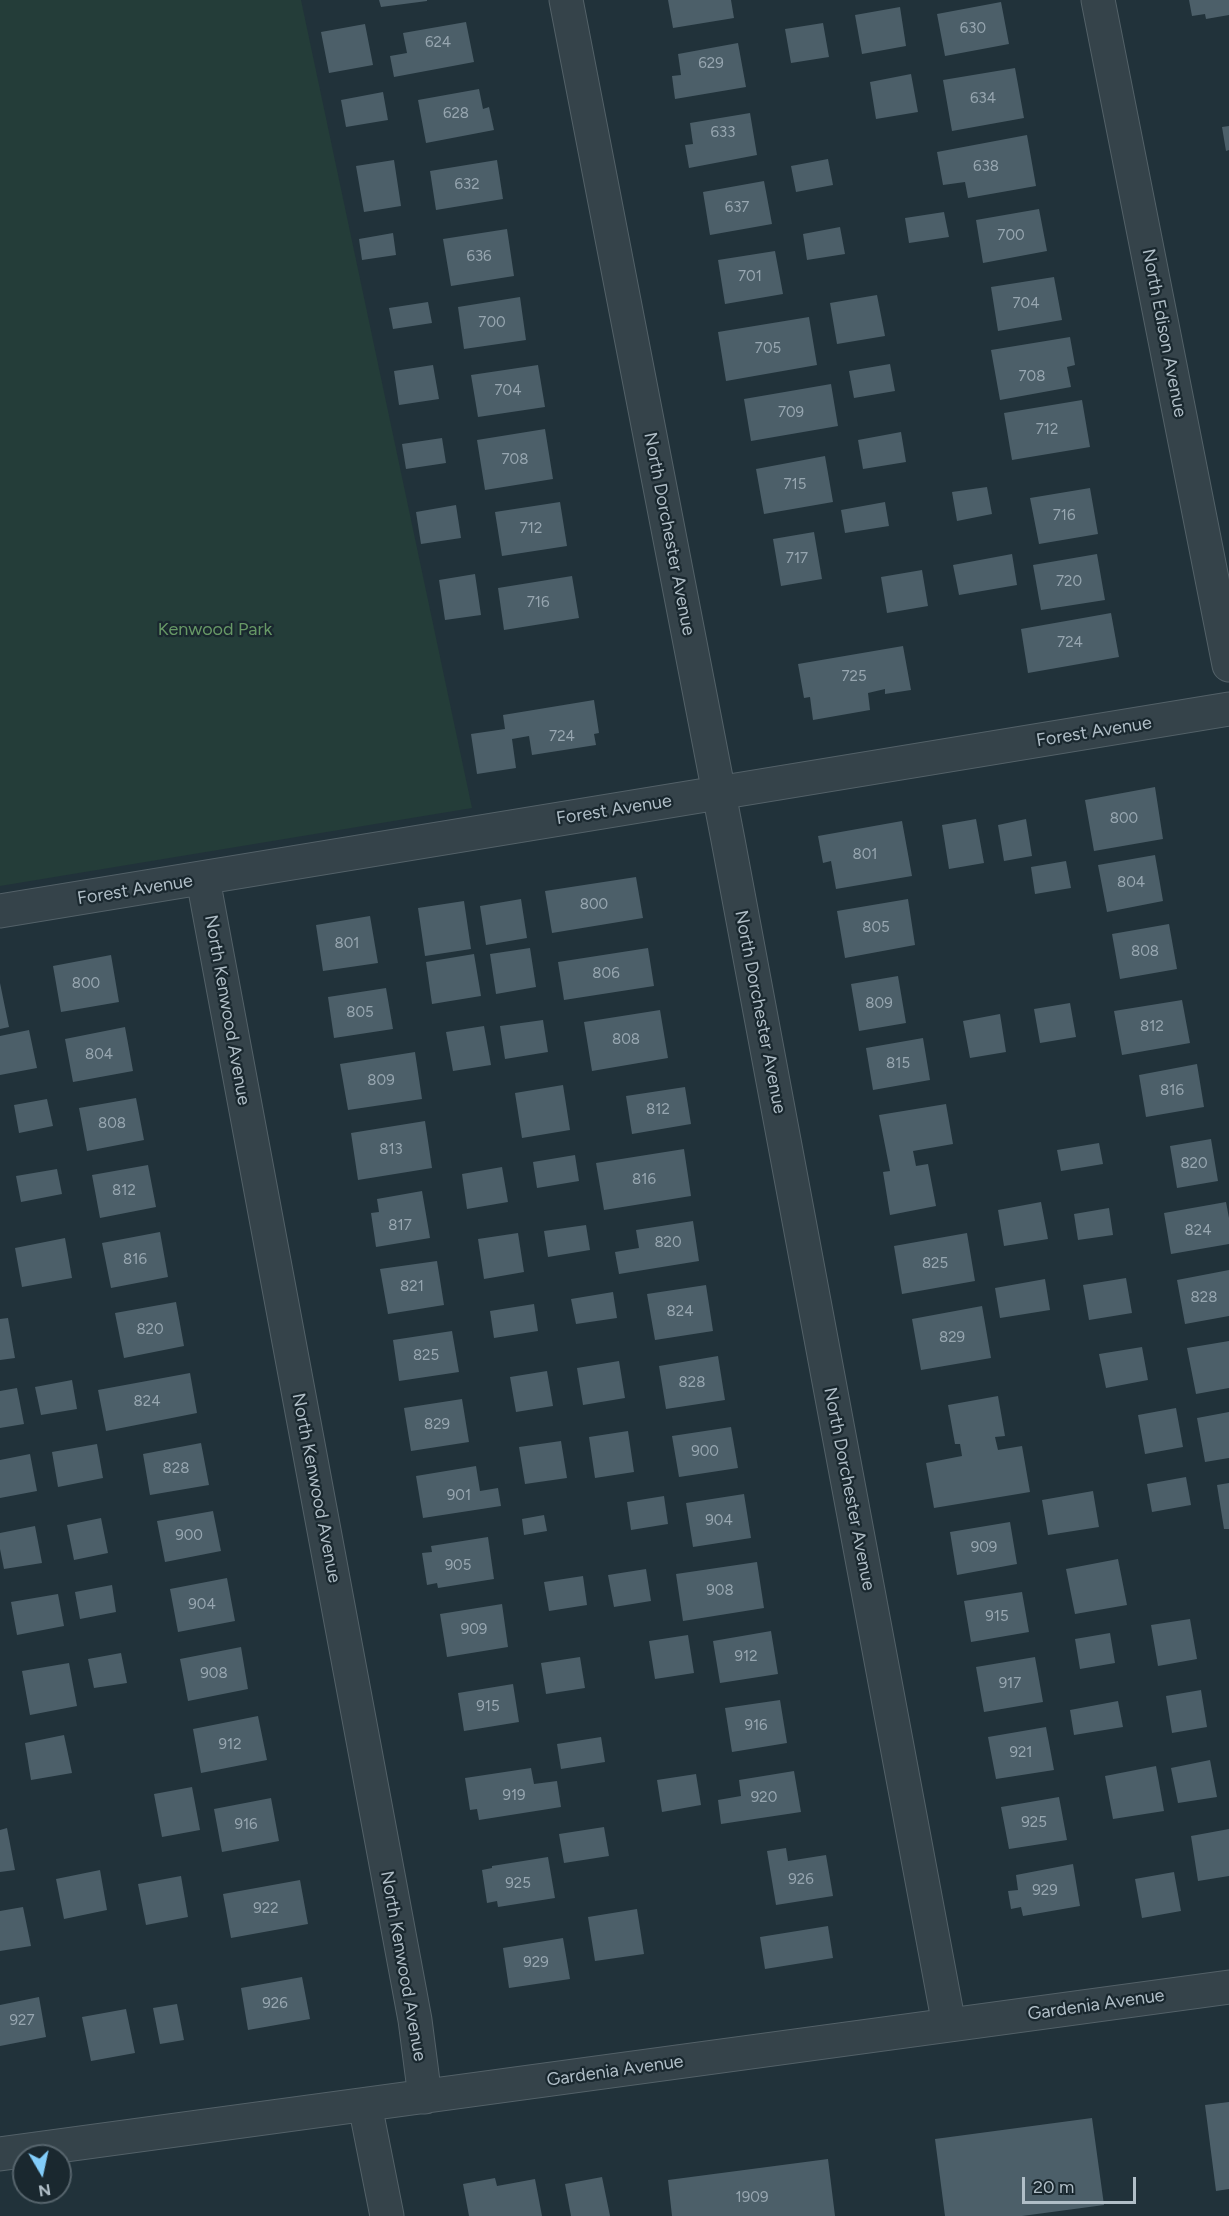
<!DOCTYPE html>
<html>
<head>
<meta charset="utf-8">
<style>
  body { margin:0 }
  #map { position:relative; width:1229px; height:2216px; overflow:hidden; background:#21323a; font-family:Figtree,sans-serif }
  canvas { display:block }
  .north { position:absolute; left:12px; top:2144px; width:60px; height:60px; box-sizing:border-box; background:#1a282f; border:2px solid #56646c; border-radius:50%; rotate:171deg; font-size:16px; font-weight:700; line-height:24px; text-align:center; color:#b0bec7 }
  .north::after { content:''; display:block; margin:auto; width:21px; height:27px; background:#82ccf9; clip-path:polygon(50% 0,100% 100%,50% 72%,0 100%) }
  .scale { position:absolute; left:1022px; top:2177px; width:114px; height:27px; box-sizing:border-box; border:3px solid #b0bec7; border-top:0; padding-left:8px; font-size:18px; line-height:21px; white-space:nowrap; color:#b0bec7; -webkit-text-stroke:4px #1a282f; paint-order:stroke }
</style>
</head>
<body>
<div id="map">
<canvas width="1229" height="2216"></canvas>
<div class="north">N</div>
<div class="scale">20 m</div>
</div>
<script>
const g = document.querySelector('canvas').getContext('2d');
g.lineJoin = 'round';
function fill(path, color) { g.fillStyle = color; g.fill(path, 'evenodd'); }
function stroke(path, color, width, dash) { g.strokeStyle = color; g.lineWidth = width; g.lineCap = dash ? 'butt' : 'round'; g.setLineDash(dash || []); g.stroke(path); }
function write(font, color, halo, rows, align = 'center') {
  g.font = font + ' Figtree,sans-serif'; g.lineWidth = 4.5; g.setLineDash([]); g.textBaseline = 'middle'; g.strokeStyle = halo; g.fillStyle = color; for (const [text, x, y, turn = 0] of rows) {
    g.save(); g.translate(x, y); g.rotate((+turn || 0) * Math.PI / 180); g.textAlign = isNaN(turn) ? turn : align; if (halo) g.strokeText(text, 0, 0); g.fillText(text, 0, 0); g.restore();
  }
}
fill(new Path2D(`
  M0 0H301L472 808 0 886Z`), '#243d39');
fill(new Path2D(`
  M379 0H427V1L381 7Z
  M668 0H731L734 18 673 28Z
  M1189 0H1229V15L1206 19 1205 14 1192 16Z
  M1001 2 1009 44 945 56 937 14Z
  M900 7 906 46 862 54 855 15Z
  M466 22 474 62 394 77 390 56 407 53 403 33Z
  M823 23 829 57 791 63 785 29Z
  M365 24 373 65 329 73 321 32Z
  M738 43 746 87 675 99 672 76 681 75 678 54Z
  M1015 68 1024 118 952 131 943 80Z
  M911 74 918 112 876 119 870 82Z
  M479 89 483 109 489 107 494 130 426 143 418 100Z
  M383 92 388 120 346 127 341 100Z
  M750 113 757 155 689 168 685 145 693 144 690 123Z
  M1229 126V150L1226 151 1222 127Z
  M1027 135 1036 186 968 198 965 182 943 185 937 152Z
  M828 159 833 185 796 192 791 166Z
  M394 160 401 206 364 212 356 166Z
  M497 160 503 199 436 210 430 171Z
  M764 181 772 224 710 235 703 192Z
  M1039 209 1047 251 983 263 976 220Z
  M944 212 949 237 909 243 905 218Z
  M840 227 845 254 807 260 803 234Z
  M507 229 514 276 451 286 443 239Z
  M393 233 396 255 362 260 359 239Z
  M775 251 783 294 725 304 718 260Z
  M1054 277 1062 320 998 331 991 287Z
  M877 295 885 336 837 344 830 303Z
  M520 297 526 340 464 349 458 307Z
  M428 302 432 323 393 329 389 308Z
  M809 317 817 365 726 381 718 332Z
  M1070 337 1075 365 1067 367 1071 387 1000 400 991 350Z
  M890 364 895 391 854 398 849 371Z
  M433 365 439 399 399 405 394 371Z
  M538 365 545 407 478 417 471 375Z
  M831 384 838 426 751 441 744 399Z
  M1082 400 1090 447 1012 460 1004 413Z
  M545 429 553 479 485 490 477 440Z
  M901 432 906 462 863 469 858 440Z
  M442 438 446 463 406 469 402 444Z
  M825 456 833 502 764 514 756 469Z
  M987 487 992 514 957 521 952 492Z
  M1090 488 1098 534 1039 544 1030 498Z
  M560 502 567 546 502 556 495 512Z
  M885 502 889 526 845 533 841 510Z
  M456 505 461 538 421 544 416 512Z
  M814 532 822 579 781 586 773 539Z
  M1012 554 1017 585 959 595 953 565Z
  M1097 554 1105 600 1041 610 1033 565Z
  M922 570 928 606 887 613 881 577Z
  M475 574 481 615 445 620 439 580Z
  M572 576 579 618 504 630 498 588Z
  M1111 613 1119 657 1028 673 1021 629Z
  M903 646 911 690 885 694V689L868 693 870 710 813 720 810 697 804 698 798 664Z
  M594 700 599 733 594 734 596 745 532 755 529 736 512 739 516 768 477 774 471 734 505 729 503 715Z
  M1155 787 1163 839 1094 851 1085 800Z
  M976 819 984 863 949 869 942 825Z
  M1026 819 1032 856 1004 861 998 825Z
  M902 821 912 876 836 889 831 861 823 863 818 836Z
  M1155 855 1163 901 1107 912 1098 865Z
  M1066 861 1071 888 1035 894 1031 867Z
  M636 877 643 918 552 933 545 891Z
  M521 899 527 938 486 945 480 906Z
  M908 899 915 945 845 958 837 911Z
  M464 901 471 949 425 956 418 908Z
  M370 916 378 963 323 971 316 925Z
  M1169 924 1177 969 1120 979 1112 934Z
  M530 948 536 987 496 994 490 954Z
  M648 948 654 986 564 1000 558 962Z
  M474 954 481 996 432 1004 426 962Z
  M111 955 119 1002 61 1012 53 966Z
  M898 976 906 1023 859 1031 851 984Z
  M0 983 9 1027 0 1029Z
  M386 988 393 1029 334 1038 328 997Z
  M1182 1000 1190 1043 1122 1055 1114 1011Z
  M1070 1003 1076 1037 1040 1043 1034 1009Z
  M660 1010 668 1058 592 1071 584 1022Z
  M1000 1014 1006 1052 970 1058 963 1021Z
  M543 1020 548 1052 505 1059 500 1026Z
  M484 1026 491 1065 453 1071 446 1032Z
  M125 1027 133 1071 73 1082 65 1039Z
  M29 1030 37 1068 0 1075V1036Z
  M923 1038 930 1080 873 1090 866 1048Z
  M415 1052 422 1099 348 1110 340 1064Z
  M1197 1064 1204 1107 1146 1117 1139 1075Z
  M563 1085 570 1130 522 1138 515 1093Z
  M685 1087 691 1124 632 1134 626 1096Z
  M136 1098 144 1140 87 1151 79 1108Z
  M47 1099 53 1126 19 1133 14 1105Z
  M946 1104 953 1144 913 1151 916 1166 928 1164 936 1206 890 1215 883 1172 890 1171 879 1115Z
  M425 1121 432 1168 358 1180 351 1133Z
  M1211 1139 1218 1181 1177 1188 1170 1146Z
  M1099 1143 1103 1164 1061 1171 1057 1150Z
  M684 1149 691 1196 604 1210 596 1163Z
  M575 1155 579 1181 537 1188 533 1162Z
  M148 1165 156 1207 100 1218 92 1175Z
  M502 1167 508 1202 467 1209 462 1174Z
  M57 1169 62 1194 21 1202 16 1176Z
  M422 1191 430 1238 376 1247 371 1213 379 1212 377 1199Z
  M1041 1202 1048 1239 1004 1246 998 1210Z
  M1226 1202 1229 1218V1244L1171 1254 1164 1213Z
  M1109 1208 1113 1235 1078 1240 1074 1214Z
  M693 1221 699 1261 619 1274 615 1252 639 1248 636 1230Z
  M586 1225 590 1250 548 1257 544 1231Z
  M160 1232 168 1277 111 1288 102 1243Z
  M518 1233 524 1272 484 1279 478 1239Z
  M967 1233 975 1281 902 1294 894 1246Z
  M65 1238 72 1278 22 1287 15 1248Z
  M437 1261 444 1305 388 1314 380 1269Z
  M1229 1270V1316L1185 1324 1177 1280Z
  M1126 1278 1132 1313 1089 1320 1083 1285Z
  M1045 1279 1050 1310 1000 1318 995 1288Z
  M706 1285 713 1331 655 1340 647 1294Z
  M613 1292 617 1318 576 1324 571 1299Z
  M176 1302 184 1346 124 1358 115 1313Z
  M534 1304 538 1331 494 1338 490 1311Z
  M982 1306 991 1358 921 1370 912 1319Z
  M8 1318 15 1358 0 1360V1319Z
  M452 1331 459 1372 399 1381 393 1340Z
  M1229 1341V1388L1196 1394 1187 1348Z
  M1142 1347 1148 1380 1106 1388 1099 1354Z
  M718 1356 725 1400 666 1409 659 1366Z
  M619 1361 625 1398 583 1405 577 1368Z
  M547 1371 553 1406 516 1412 510 1377Z
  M190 1373 197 1413 106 1431 98 1390Z
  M72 1380 77 1409 41 1415 35 1387Z
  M17 1388 24 1424 0 1428V1391Z
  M998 1396 1005 1436 995 1437 998 1450 1022 1446 1030 1492 934 1508 926 1463 962 1456 960 1444H955L948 1405Z
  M462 1399 469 1442 411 1451 404 1408Z
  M1176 1408 1183 1447 1145 1454 1138 1415Z
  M1229 1412V1458L1205 1462 1197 1418Z
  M731 1427 738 1468 679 1477 672 1436Z
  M628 1431 634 1472 595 1478 589 1437Z
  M561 1441 567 1478 525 1484 519 1447Z
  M201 1443 209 1485 150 1495 143 1454Z
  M97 1444 103 1478 58 1487 52 1452Z
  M30 1454 37 1491 0 1498V1460Z
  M476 1466 480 1491 498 1488 501 1506 423 1518 416 1476Z
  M1186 1477 1191 1505 1152 1512 1147 1484Z
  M1229 1483V1529H1224L1217 1485Z
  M1093 1491 1099 1527 1048 1535 1042 1500Z
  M744 1494 751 1538 693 1547 686 1503Z
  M664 1496 668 1524 631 1530 627 1502Z
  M213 1511 221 1551 165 1562 157 1521Z
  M544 1515 547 1531 524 1535 522 1519Z
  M101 1518 108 1553 74 1560 67 1525Z
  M1010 1522 1017 1564 957 1575 950 1532Z
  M35 1526 42 1563 4 1569 0 1549V1533Z
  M488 1537 494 1579 438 1588 437 1583 427 1585 422 1553 432 1552 431 1546Z
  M1118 1559 1127 1605 1075 1614 1066 1569Z
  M757 1562 764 1608 683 1621 676 1574Z
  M646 1569 651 1601 614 1607 608 1575Z
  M583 1576 587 1605 549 1611 544 1582Z
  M227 1578 235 1621 178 1632 170 1589Z
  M112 1585 116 1612 80 1619 75 1592Z
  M1022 1592 1029 1632 971 1642 964 1601Z
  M58 1594 64 1626 17 1635 11 1602Z
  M502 1604 508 1647 447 1657 440 1614Z
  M1190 1619 1197 1659 1158 1666 1151 1625Z
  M771 1631 778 1674 720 1683 713 1641Z
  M1110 1633 1115 1663 1080 1669 1075 1639Z
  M688 1635 694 1673 655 1679 649 1641Z
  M241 1647 248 1689 188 1701 180 1659Z
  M121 1653 127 1683 94 1688 88 1659Z
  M580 1657 585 1688 546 1694 541 1663Z
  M1035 1657 1043 1702 984 1712 976 1667Z
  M69 1663 77 1706 30 1715 22 1671Z
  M513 1684 519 1722 464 1731 458 1693Z
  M1201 1690 1207 1727 1172 1733 1166 1696Z
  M780 1700 787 1743 732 1752 725 1708Z
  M1118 1701 1123 1727 1074 1735 1070 1710Z
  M258 1716 267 1760 201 1773 193 1729Z
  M1046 1727 1054 1770 996 1779 988 1737Z
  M64 1735 72 1773 31 1780 25 1743Z
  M601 1737 605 1762 561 1769 557 1744Z
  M1210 1760 1217 1797 1178 1803 1171 1768Z
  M1156 1766 1164 1811 1113 1819 1105 1776Z
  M531 1768 534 1784 557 1781 561 1807 479 1820 477 1809 470 1810 465 1778Z
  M794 1771 801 1812 721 1824 718 1800 741 1796 739 1780Z
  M696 1774 701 1805 662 1812 657 1780Z
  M192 1787 200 1830 162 1837 154 1794Z
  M1059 1797 1067 1840 1009 1849 1001 1807Z
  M271 1798 279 1841 222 1852 214 1809Z
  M604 1827 609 1856 564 1863 559 1834Z
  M7 1828 15 1870 0 1872V1830Z
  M1229 1829V1876L1198 1881 1191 1836Z
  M786 1848 788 1861 826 1855 833 1896 776 1905 767 1851Z
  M548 1857 555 1898 498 1907 497 1901 487 1903 482 1870 492 1868V1866Z
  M1073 1864 1080 1906 1023 1916 1021 1907 1011 1909 1008 1891 1018 1890 1016 1875Z
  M100 1870 107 1910 64 1919 56 1879Z
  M1174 1872 1181 1911 1142 1918 1135 1879Z
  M181 1876 188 1917 146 1925 138 1884Z
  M300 1880 308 1924 231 1938 223 1894Z
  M23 1907 31 1946 0 1951V1911Z
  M637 1909 644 1954 595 1961 588 1917Z
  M828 1926 833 1958 765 1969 760 1937Z
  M563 1938 570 1979 509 1988 503 1948Z
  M302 1977 310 2019 248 2030 241 1988Z
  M39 1997 46 2037 0 2046V2005Z
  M177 2004 184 2040 160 2044 153 2008Z
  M126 2009 135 2053 91 2061 82 2017Z
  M1229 2102V2189L1216 2191 1205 2105Z
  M1092 2118 1104 2205 1022 2216H945L935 2139Z
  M828 2159 835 2216H672L668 2180Z
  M602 2177 610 2216H571L565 2184Z
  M495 2178 497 2186 535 2179 542 2216H469L463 2184Z`), '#4c5f69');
const minor = new Path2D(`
  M566 0 728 840 949 2025
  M1098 0 1229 665
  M203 879 415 2020 425 2097
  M0 911 1229 709
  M365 2105 387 2216
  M0 2154 1229 1987`);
stroke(minor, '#536168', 35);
stroke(minor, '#35434a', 33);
write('15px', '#97a6b0', null, [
  ["630",973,29],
  ["624",438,43],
  ["629",711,64],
  ["634",983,99],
  ["628",456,114],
  ["633",723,133],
  ["638",986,167],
  ["632",467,185],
  ["637",737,208],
  ["700",1011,236],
  ["636",479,257],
  ["701",750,277],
  ["704",1026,304],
  ["700",492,323],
  ["705",768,349],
  ["708",1032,377],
  ["704",508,391],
  ["709",791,413],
  ["712",1047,430],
  ["708",515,460],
  ["715",795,485],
  ["716",1064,516],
  ["712",531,529],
  ["717",797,559],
  ["720",1069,582],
  ["716",538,603],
  ["724",1070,643],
  ["725",854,677],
  ["724",562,737],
  ["800",1124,819],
  ["801",865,855],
  ["804",1131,883],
  ["800",594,905],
  ["805",876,928],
  ["801",347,944],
  ["808",1145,952],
  ["806",606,974],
  ["800",86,984],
  ["809",879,1004],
  ["805",360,1013],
  ["812",1152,1027],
  ["808",626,1040],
  ["804",99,1055],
  ["815",898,1064],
  ["809",381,1081],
  ["816",1172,1091],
  ["812",658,1110],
  ["808",112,1124],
  ["813",391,1150],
  ["820",1194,1164],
  ["816",644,1180],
  ["812",124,1191],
  ["817",400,1226],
  ["824",1198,1231],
  ["820",668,1243],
  ["816",135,1260],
  ["825",935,1264],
  ["821",412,1287],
  ["828",1204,1298],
  ["824",680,1312],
  ["820",150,1330],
  ["829",952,1338],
  ["825",426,1356],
  ["828",692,1383],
  ["824",147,1402],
  ["829",437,1425],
  ["900",705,1452],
  ["828",176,1469],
  ["901",459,1496],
  ["904",719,1521],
  ["900",189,1536],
  ["909",984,1548],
  ["905",458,1566],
  ["908",720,1591],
  ["904",202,1605],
  ["915",997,1617],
  ["909",474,1630],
  ["912",746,1657],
  ["908",214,1674],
  ["917",1010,1684],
  ["915",488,1707],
  ["916",756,1726],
  ["912",230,1745],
  ["921",1021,1753],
  ["919",514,1796],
  ["920",764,1798],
  ["925",1034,1823],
  ["916",246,1825],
  ["926",801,1880],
  ["925",518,1884],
  ["929",1045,1891],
  ["922",266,1909],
  ["929",536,1963],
  ["926",275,2004],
  ["927",22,2021],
  ["1909",752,2198]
]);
write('18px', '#b0bec7', '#1a282f', [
  ["North Edison Avenue",1164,333,79],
  ["North Dorchester Avenue",669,534,79],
  ["Forest Avenue",1094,732,-9],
  ["Forest Avenue",614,810,-9],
  ["Forest Avenue",135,890,-9],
  ["North Kenwood Avenue",227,1010,80],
  ["North Dorchester Avenue",760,1012,79],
  ["North Kenwood Avenue",316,1488,79],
  ["North Dorchester Avenue",849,1489,79],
  ["North Kenwood Avenue",403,1966,80],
  ["Gardenia Avenue",1096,2005,-8],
  ["Gardenia Avenue",615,2071,-8]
]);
write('18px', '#679866', '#1a282f', [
  ["Kenwood Park",215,630]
]);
</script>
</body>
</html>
